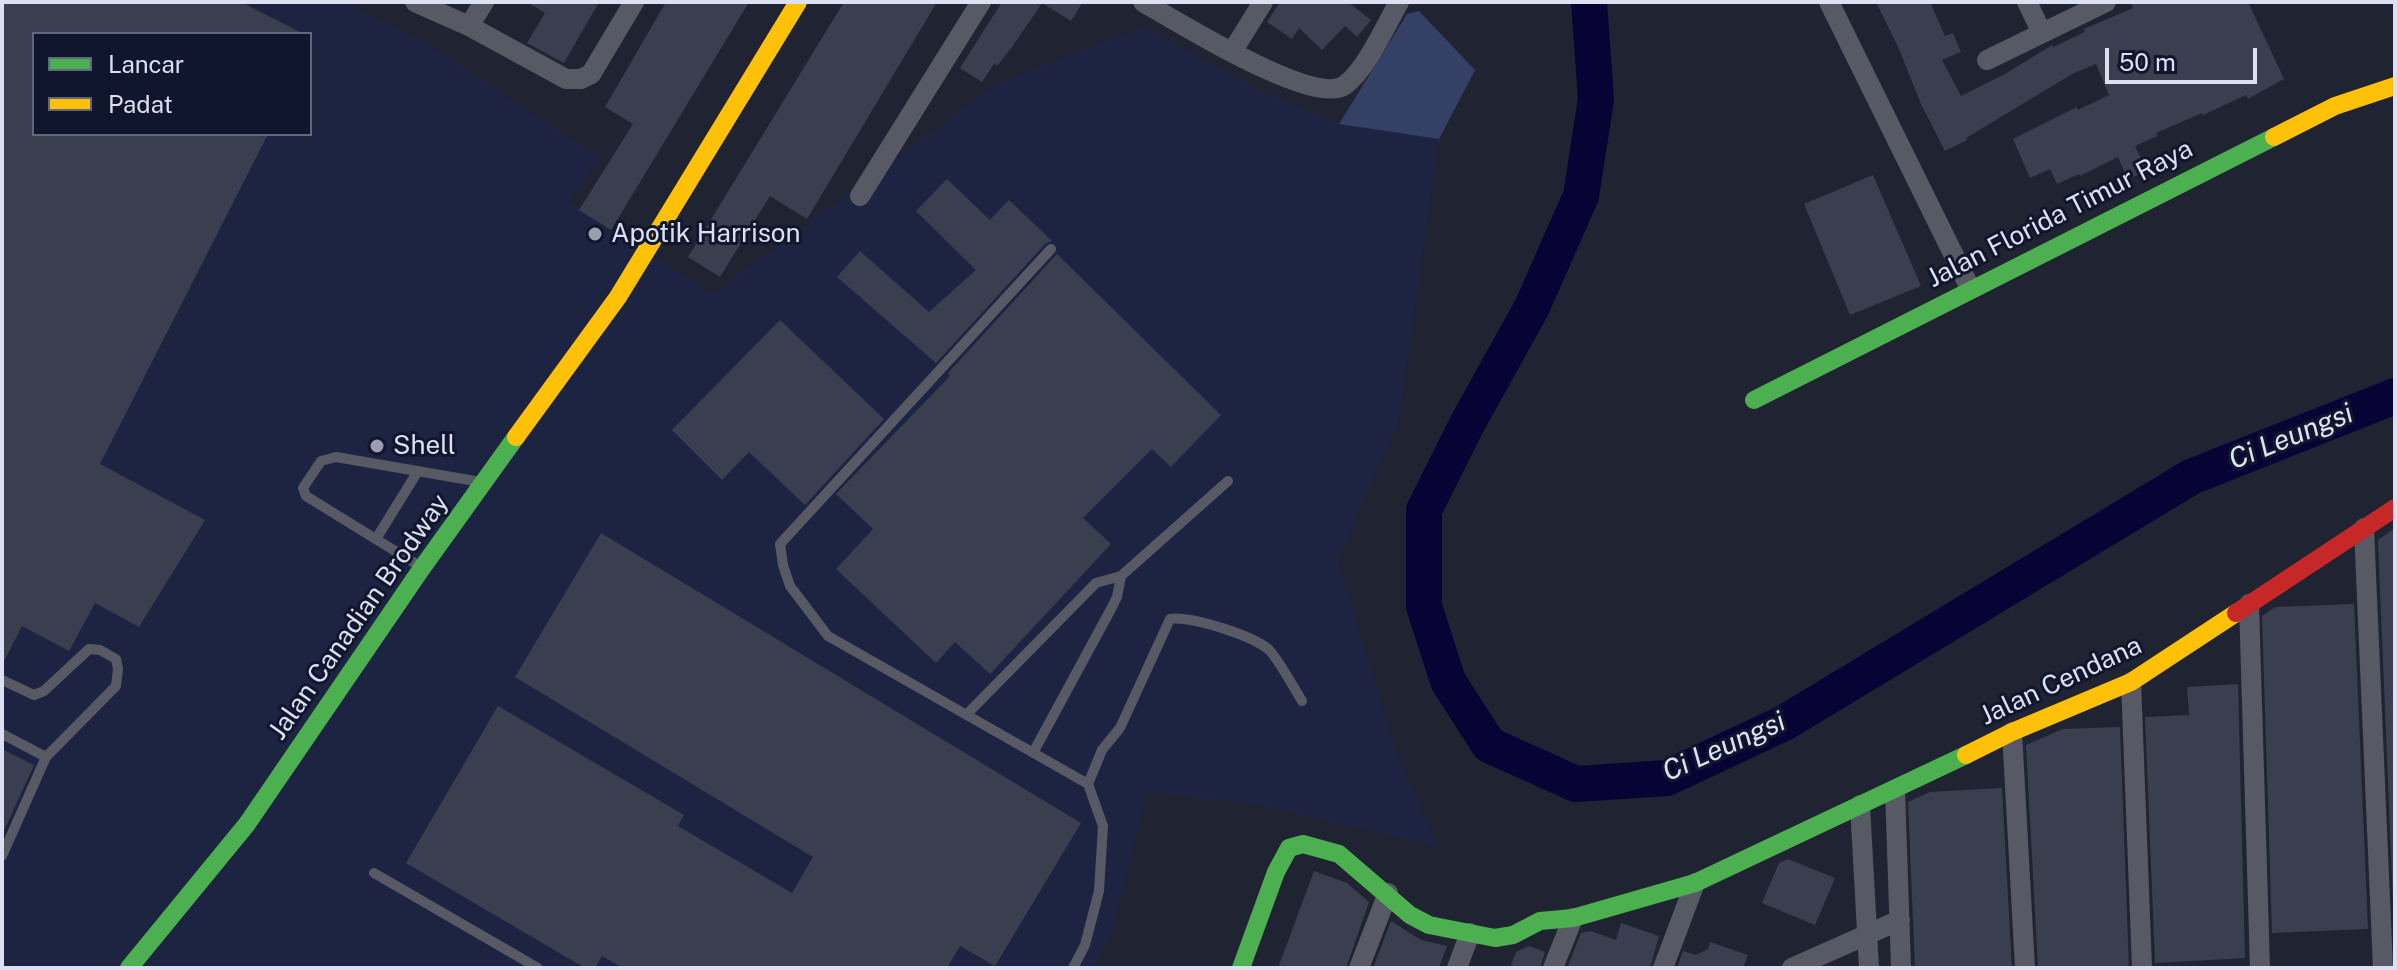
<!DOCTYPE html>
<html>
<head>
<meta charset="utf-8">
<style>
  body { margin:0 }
  #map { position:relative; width:2397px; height:970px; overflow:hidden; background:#202331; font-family:"Public Sans",sans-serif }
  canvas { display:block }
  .frame { position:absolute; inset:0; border:4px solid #dbe1f2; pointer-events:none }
  .legend { position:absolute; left:32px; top:32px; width:280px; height:104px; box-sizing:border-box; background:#10162e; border:2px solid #61677c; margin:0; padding:10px 14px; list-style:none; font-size:24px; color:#dbe1f2 }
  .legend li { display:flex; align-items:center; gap:16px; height:40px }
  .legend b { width:40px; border:2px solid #61677c }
  .scale { position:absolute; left:2105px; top:48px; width:152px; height:36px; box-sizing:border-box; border:4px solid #dbe1f2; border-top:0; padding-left:10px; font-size:24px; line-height:28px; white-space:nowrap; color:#dbe1f2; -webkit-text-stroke:6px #10162e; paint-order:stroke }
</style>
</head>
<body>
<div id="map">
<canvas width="2397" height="970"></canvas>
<div class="frame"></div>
<ul class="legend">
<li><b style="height:10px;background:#4caf50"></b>Lancar</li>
<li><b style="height:10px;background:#ffc107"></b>Padat</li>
</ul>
<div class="scale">50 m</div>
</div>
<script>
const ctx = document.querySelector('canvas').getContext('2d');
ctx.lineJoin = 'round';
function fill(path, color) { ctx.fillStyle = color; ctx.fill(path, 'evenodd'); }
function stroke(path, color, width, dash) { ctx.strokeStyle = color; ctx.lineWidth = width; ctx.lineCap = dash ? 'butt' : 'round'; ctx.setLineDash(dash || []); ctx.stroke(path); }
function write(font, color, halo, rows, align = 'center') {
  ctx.font = font + ' "Public Sans",sans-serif'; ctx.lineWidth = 6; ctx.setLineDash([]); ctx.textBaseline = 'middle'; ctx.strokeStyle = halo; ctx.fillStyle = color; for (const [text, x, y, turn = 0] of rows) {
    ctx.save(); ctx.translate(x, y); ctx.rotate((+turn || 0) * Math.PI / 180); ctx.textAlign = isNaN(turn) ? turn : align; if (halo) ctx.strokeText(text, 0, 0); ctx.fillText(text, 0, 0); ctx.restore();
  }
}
const built = new Path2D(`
  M2,2H345L428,45L598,158L570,202L713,294L995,85L1144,27L1265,93L1339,124L1439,139L1399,421L1338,561L1399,760L1439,847L1256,804L1147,792L1112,931L1094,968H2ZM34,34H310V134H34Z`);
const green = new Path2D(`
  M1419,11L1475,70L1439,139L1339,124L1407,14Z`);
const river = new Path2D(`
  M1589,2L1596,99L1581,196L1532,307L1467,424L1424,510V606L1448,681L1489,745L1576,784L1667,778L1784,723L2191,477L2395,396`);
const building = new Path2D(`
  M2,2H241L304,34H34V134H268L100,464L205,520L139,627L95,603L69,651L22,626L2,665Z
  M527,2H599L564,63L527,43L545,13Z
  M666,2H749L611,230L579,210L633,124L605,107Z
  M844,2H937L807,219L770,196L720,277L688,257Z
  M1002,2H1083L1071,21L1042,3L1012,47L997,66L994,64L982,82L960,68Z
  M1280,2H1348L1371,20L1357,37L1345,26L1322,50L1299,28L1292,39L1267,22Z
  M1876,2H1930L1945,36L1953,33L1961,52L1942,60L1961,96L2005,74L2052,45L2053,47L2085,32L2084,29L2133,8L2130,2H2248L2284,79L2248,99L2246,95L2203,115L2202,113L2156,133L2157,136L2135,146L2147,171L2128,179L2118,157L2080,176L2079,174L2057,184L2050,169L2030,178L2013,139L2077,107L2078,110L2109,95L2096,64L2074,73L1966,138L1967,140L1945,151L1921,104L1899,49Z
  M1873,175L1921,286L1850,315L1804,204Z
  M947,179L990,220L1009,200L1052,241L1045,244L936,363L837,277L860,251L929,312L976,270L916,211Z
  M1057,254L1221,415L1171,467L1152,449L1083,518L1111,544L990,674L955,642L936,663L836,569L873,529L836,494L950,376L948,373Z
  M780,320L884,419L805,505L749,452L722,480L672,430Z
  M2395,528V927H2394L2378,540Z
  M601,533L1081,823L995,966L960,946L947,968H623L602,956L595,968H585L406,863L498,706L684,815L678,826L792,893L813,857L515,677Z
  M2354,604L2368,929L2272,933L2262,616L2275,607Z
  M2238,684L2245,958L2155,963L2145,717L2189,715L2187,687Z
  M2120,727L2129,968H2038L2026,745L2063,729Z
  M2,749L34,765L2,835Z
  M2002,788L2012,968H1915L1908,802L1930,792Z
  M1788,859L1835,878L1815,925L1762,903L1779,863Z
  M1314,871L1347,883L1369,902L1346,968H1278Z
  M1391,921L1421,940L1447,946L1439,968H1373Z
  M1621,923L1659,936L1650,968H1567L1581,933L1591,931L1616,940Z
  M1710,942L1748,955L1743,968H1677L1683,951L1696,955L1708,949Z
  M1529,946L1545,952L1540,968H1510L1516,952Z`);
const lane = new Path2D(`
  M1051,249L780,544L783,565L790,586L828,636L1088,784
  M376,539L418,471
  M421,567L306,496L303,488L321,461L336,457L481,482
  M2,680L34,695L44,691L89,649L100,650L116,659L118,669L116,686L46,757L2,734
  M967,714L1096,583L1121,576L1228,481
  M1034,751L1111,609L1117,597L1121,576
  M2,856L46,757
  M374,873L538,968
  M1073,968L1085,945L1099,891L1103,826L1088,784L1102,750L1120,728L1170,619C1189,615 1259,637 1271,652C1283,667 1292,685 1302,701`);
const street = new Path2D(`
  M415,2L469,26L566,79H581L591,74L634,2
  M1143,2C1176,21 1313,107 1345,85C1366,70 1386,25 1399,2
  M1829,2L1970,288
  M2027,2L2042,33
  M469,26L484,2
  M1232,52L1263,2
  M1987,60L2106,2
  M860,196L981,2
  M2364,528L2383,968
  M2249,604L2260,968
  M2131,682L2142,968
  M2012,732L2025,968
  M1895,790L1901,968
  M1860,805L1869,968
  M1359,968L1388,893
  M1457,968L1470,933
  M1553,968L1573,918
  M1663,968L1695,883
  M1792,968L1900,920`);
const fast = new Path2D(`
  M1754,400L2274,137
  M129,968L247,824L422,568L516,437
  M1241,968L1276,872L1289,848L1303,844L1339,854L1410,915L1429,925L1495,938L1513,935L1540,921L1573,918L1695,883L1966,755`);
const slow = new Path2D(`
  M2274,137L2335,106L2395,86
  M516,437L618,297L798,2
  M1966,755L2012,732L2131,682L2236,613`);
const jam = new Path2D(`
  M2236,613L2395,508`);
const markers = [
  [595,234,8,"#9a9eae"],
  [377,446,8,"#9a9eae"]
];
const streetNames = [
  ["Jalan Florida Timur Raya",2060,214,-27],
  ["Jalan Canadian Brodway",359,617,-55],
  ["Jalan Cendana",2061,681,-25]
];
const poiNames = [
  ["Apotik Harrison",611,234],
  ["Shell",393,446]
];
const waterNames = [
  ["Ci Leungsi",2291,437,-22],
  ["Ci Leungsi",1724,747,-24]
];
fill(built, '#1d2441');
fill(green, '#354067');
stroke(river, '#070435', 36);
fill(building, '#3a3f50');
stroke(lane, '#575a65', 10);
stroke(street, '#575a65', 20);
stroke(fast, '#4caf50', 18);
stroke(slow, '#ffc107', 18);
stroke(jam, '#c62828', 18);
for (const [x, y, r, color] of markers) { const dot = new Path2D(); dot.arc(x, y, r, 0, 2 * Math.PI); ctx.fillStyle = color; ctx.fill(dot); stroke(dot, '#10162e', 3); }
write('26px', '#dbe1f2', '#10162e', streetNames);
write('26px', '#dbe1f2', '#10162e', poiNames, 'left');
write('italic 28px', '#dde3f5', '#10162e', waterNames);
</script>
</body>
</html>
